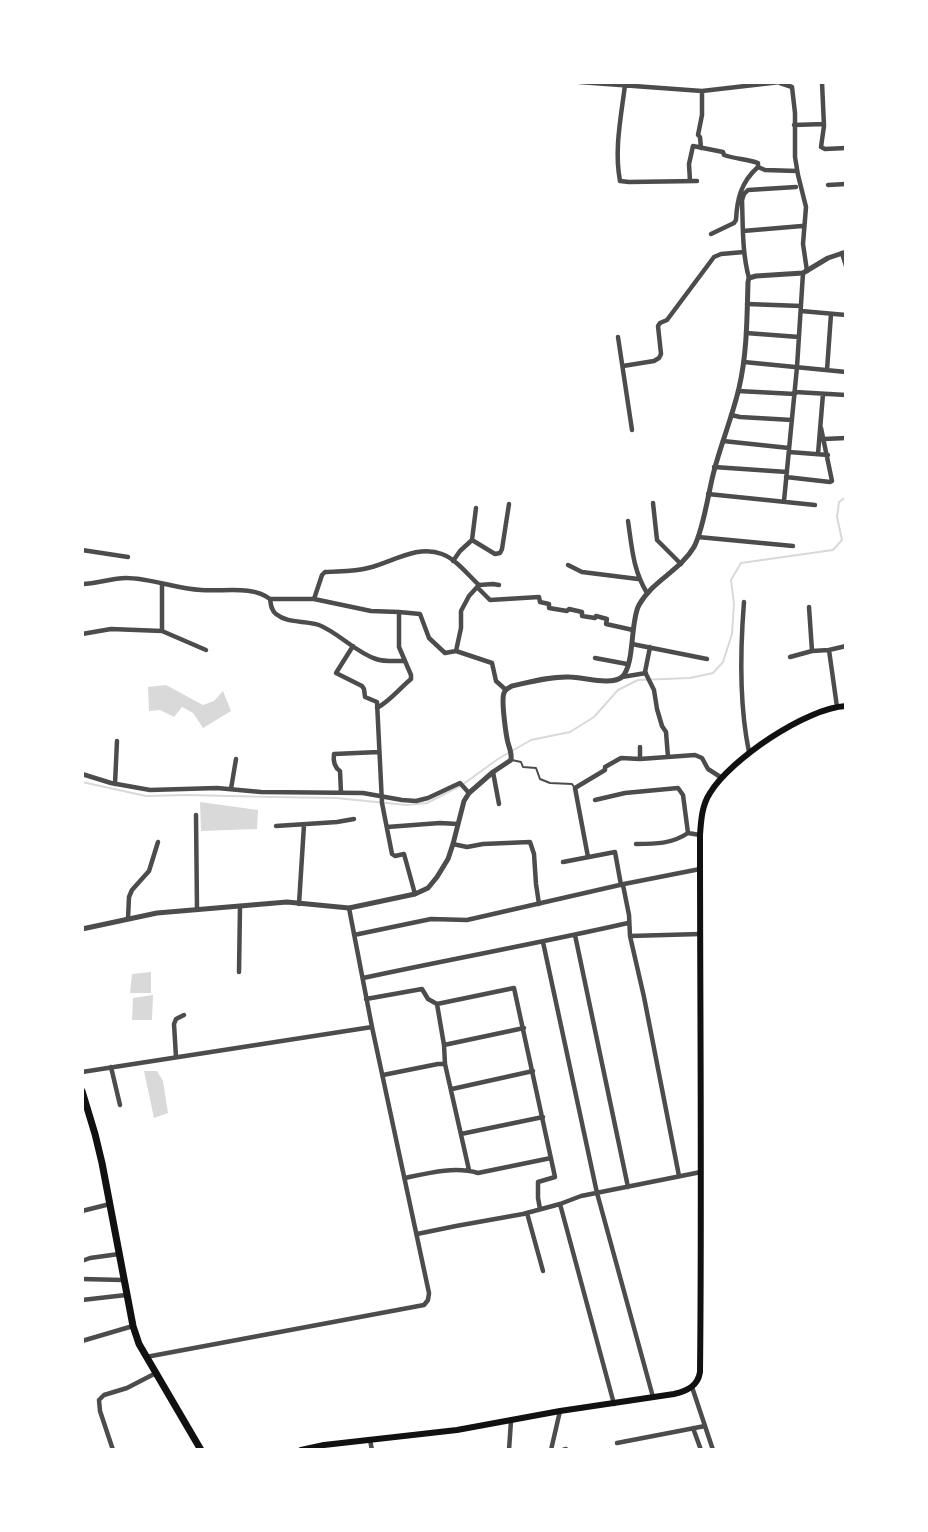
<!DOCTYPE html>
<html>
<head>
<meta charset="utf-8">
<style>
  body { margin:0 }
  #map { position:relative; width:928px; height:1532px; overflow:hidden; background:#fff; font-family:Commissioner,sans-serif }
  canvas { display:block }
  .frame { position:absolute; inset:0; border:84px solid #fff; pointer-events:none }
</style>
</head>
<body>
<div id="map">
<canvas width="928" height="1532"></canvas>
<div class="frame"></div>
</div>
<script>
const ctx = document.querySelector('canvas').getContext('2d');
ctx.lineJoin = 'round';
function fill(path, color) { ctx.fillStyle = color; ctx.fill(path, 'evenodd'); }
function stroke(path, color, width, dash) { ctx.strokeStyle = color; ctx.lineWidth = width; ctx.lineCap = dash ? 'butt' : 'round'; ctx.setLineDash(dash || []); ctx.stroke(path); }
const water = new Path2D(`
  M166,685L203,705L214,701L223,691L231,711L203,728L193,713L182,707L174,717L160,710L149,711L148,687Z
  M200,802L258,810L257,829L201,831Z
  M151,972V993H130L132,974Z
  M153,995L152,1020H132L133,998Z
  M144,1071H157L163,1081L168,1113L154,1118Z`);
const stream = new Path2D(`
  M82,782L146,796L187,795L273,797L336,798L407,805L427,803L462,785L498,759L531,740L570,732L594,717L618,690L638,680L690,678L713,673L723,662L732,634L734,604L731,580L741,563L833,550L842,540L837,517L839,502L846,497`);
const service = new Path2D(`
  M512,760L521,762L523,767L536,768L540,779L550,783L572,784L574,787`);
const minor = new Path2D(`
  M579,82L702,91L780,82
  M822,82L824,126L821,147L825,149L846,148
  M780,83L792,87L795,113V157L798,175L806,207L803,244L807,271
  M625,85C621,117 614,150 620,181L629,182L697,181
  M794,125L824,124
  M701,148L700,137L698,135L702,115V91
  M690,181L689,164L693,146L723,152L724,155C735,159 747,159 758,163V167L765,170L797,171
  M828,185L846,184
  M743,231L802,226
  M711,234L734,223L736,220C737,199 741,182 758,167
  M842,253L846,266
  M749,278C742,253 743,226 742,200L744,194L748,190L796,187
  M747,304L801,306
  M801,311L846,315
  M746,333L799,337
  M618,337L632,430
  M744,362L846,372
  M623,366L654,361L659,358L661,354L658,326L660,323L667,320L714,257L721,254L744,252
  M827,370L831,314
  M738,391L795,394
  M795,392L846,395
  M731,415L740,417L792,420
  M824,439L846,438
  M723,441L789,448
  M789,452L828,455
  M818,454L823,394
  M714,467L787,472
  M786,477L830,482L832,481L821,428
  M708,494L815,505
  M784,501L797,367L803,273
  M653,503L657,540L681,564
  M628,521C632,548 633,570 647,593
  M698,537L793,546
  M472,540L495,554L500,553L502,549L509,504
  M82,550L128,557
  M453,561L460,551L472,540L476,508
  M568,565L582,572L638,579
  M82,584C97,584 111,578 126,578C151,578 176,589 201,590C223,592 252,585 270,599C271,605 271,610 276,614C288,624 305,620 319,625C339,633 355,652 376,659C385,662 394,661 404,661
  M162,584V631L206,650
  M477,587L490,600L539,597L540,602L549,604V608L567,611L569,609L582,612V616L595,618L596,616L607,619L606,624L633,630
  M270,599H314L322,575L325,572C339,571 354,572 368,568C391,563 417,544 442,554C456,559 468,575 479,585
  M314,599L371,611L399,612V647L411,675V679C399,689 390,701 377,708
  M744,602C740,652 739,704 749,752
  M809,607L812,651
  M399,612L420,614L429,638L445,653L456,651L492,663L496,681L506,690
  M82,634L111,629L162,631
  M632,644L707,659
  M353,646L336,673L362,686L364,689L365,697L377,702L382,803L392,854L395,856L404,854L415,894
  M650,647L645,672L654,690L657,709L662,726L666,732L668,757
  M456,651L461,628V611L469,596L479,585L493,584L499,585
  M790,657L812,651L829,650
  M595,658L627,664
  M622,677L646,673
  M837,707L829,650L846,646
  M640,759V747
  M493,772L499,804
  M82,774L111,783L150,790L217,788L261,792L363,793L402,800L416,801L428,798L460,783L469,793
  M115,784L117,741
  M231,789L236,759
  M341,793L340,771C334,767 333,761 334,754L379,752
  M595,800L625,793L678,788L683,795L688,833L700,835
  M196,815L197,909
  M276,826L337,822L354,819
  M387,827L440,823L458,824
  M453,844L467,847L483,844L530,842L534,854L536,884L539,904
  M636,844C655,844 672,844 688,833
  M588,857L575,788L605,770V767L621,758L640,759L695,755L702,758L708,769L722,778
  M563,862L615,852L621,885
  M623,885L629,915L630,936L644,997L679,1176
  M299,904L304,825
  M128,919L129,897L132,890L149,871L158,842
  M354,935L431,919L467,920L624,884L700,869
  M575,935L628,1187
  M630,936L700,934
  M543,942L597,1193L653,1397
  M239,972L240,906
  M363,978C451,959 540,943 628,923
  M366,999L422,989L428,999L437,1004L514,988L555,1177L538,1182V1198L540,1209
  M437,1004L444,1045L445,1064L469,1170
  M444,1045L524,1028
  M176,1057L174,1024L176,1019L184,1015
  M111,1067L120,1105
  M82,1072L372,1027
  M383,1075L438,1064H445
  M452,1089L533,1071
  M461,1134L543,1117
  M405,1178C428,1173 455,1166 478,1173L551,1158
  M560,1204L614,1404
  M82,1211L110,1204
  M527,1213L543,1271
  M417,1234L456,1226L523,1214L560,1204L581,1196L701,1172
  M82,1261L90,1258L119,1254
  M82,1279L123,1280
  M82,1300L126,1295
  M82,1341L133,1326
  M146,1357L424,1305L428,1300L429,1293L372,1027L349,908
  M692,1387L713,1450
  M693,1428L701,1450
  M370,1440L372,1450
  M617,1443L705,1426
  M113,1450L100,1411L99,1400L104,1395L127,1388L156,1373
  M509,1450L511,1421
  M551,1450L560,1411
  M563,1450L566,1449`);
const tertiary = new Path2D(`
  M82,929L157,913L287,902L349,908L415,894L428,888L437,877L448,859L453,844L464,801L469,793L493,772L511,760C512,753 510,750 508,743C506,735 501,700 504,693C505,689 508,688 512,686C530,682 551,676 570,677C583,677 611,686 622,677C635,665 630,621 639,605C652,581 680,571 694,547C703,531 708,495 713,475C720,446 732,418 739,388C747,354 747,318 748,282L749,278L756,276L803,273L828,258L846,252`);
const primary = new Path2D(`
  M301,1450L324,1445L457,1430L560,1411L674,1394C687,1391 698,1386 700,1372C702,1193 700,1014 700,835C701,820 702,805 710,793C731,759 806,708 846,706`);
const trunk = new Path2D(`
  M82,1091L95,1134L102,1163L133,1326L139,1344L201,1450`);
fill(water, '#d9d9d9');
stroke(stream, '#d9d9d9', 2);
stroke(service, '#4c4c4c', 2);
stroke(minor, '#4c4c4c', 4.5);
stroke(tertiary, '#4c4c4c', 5);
stroke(primary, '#111', 6);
stroke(trunk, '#111', 7);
</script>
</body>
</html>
